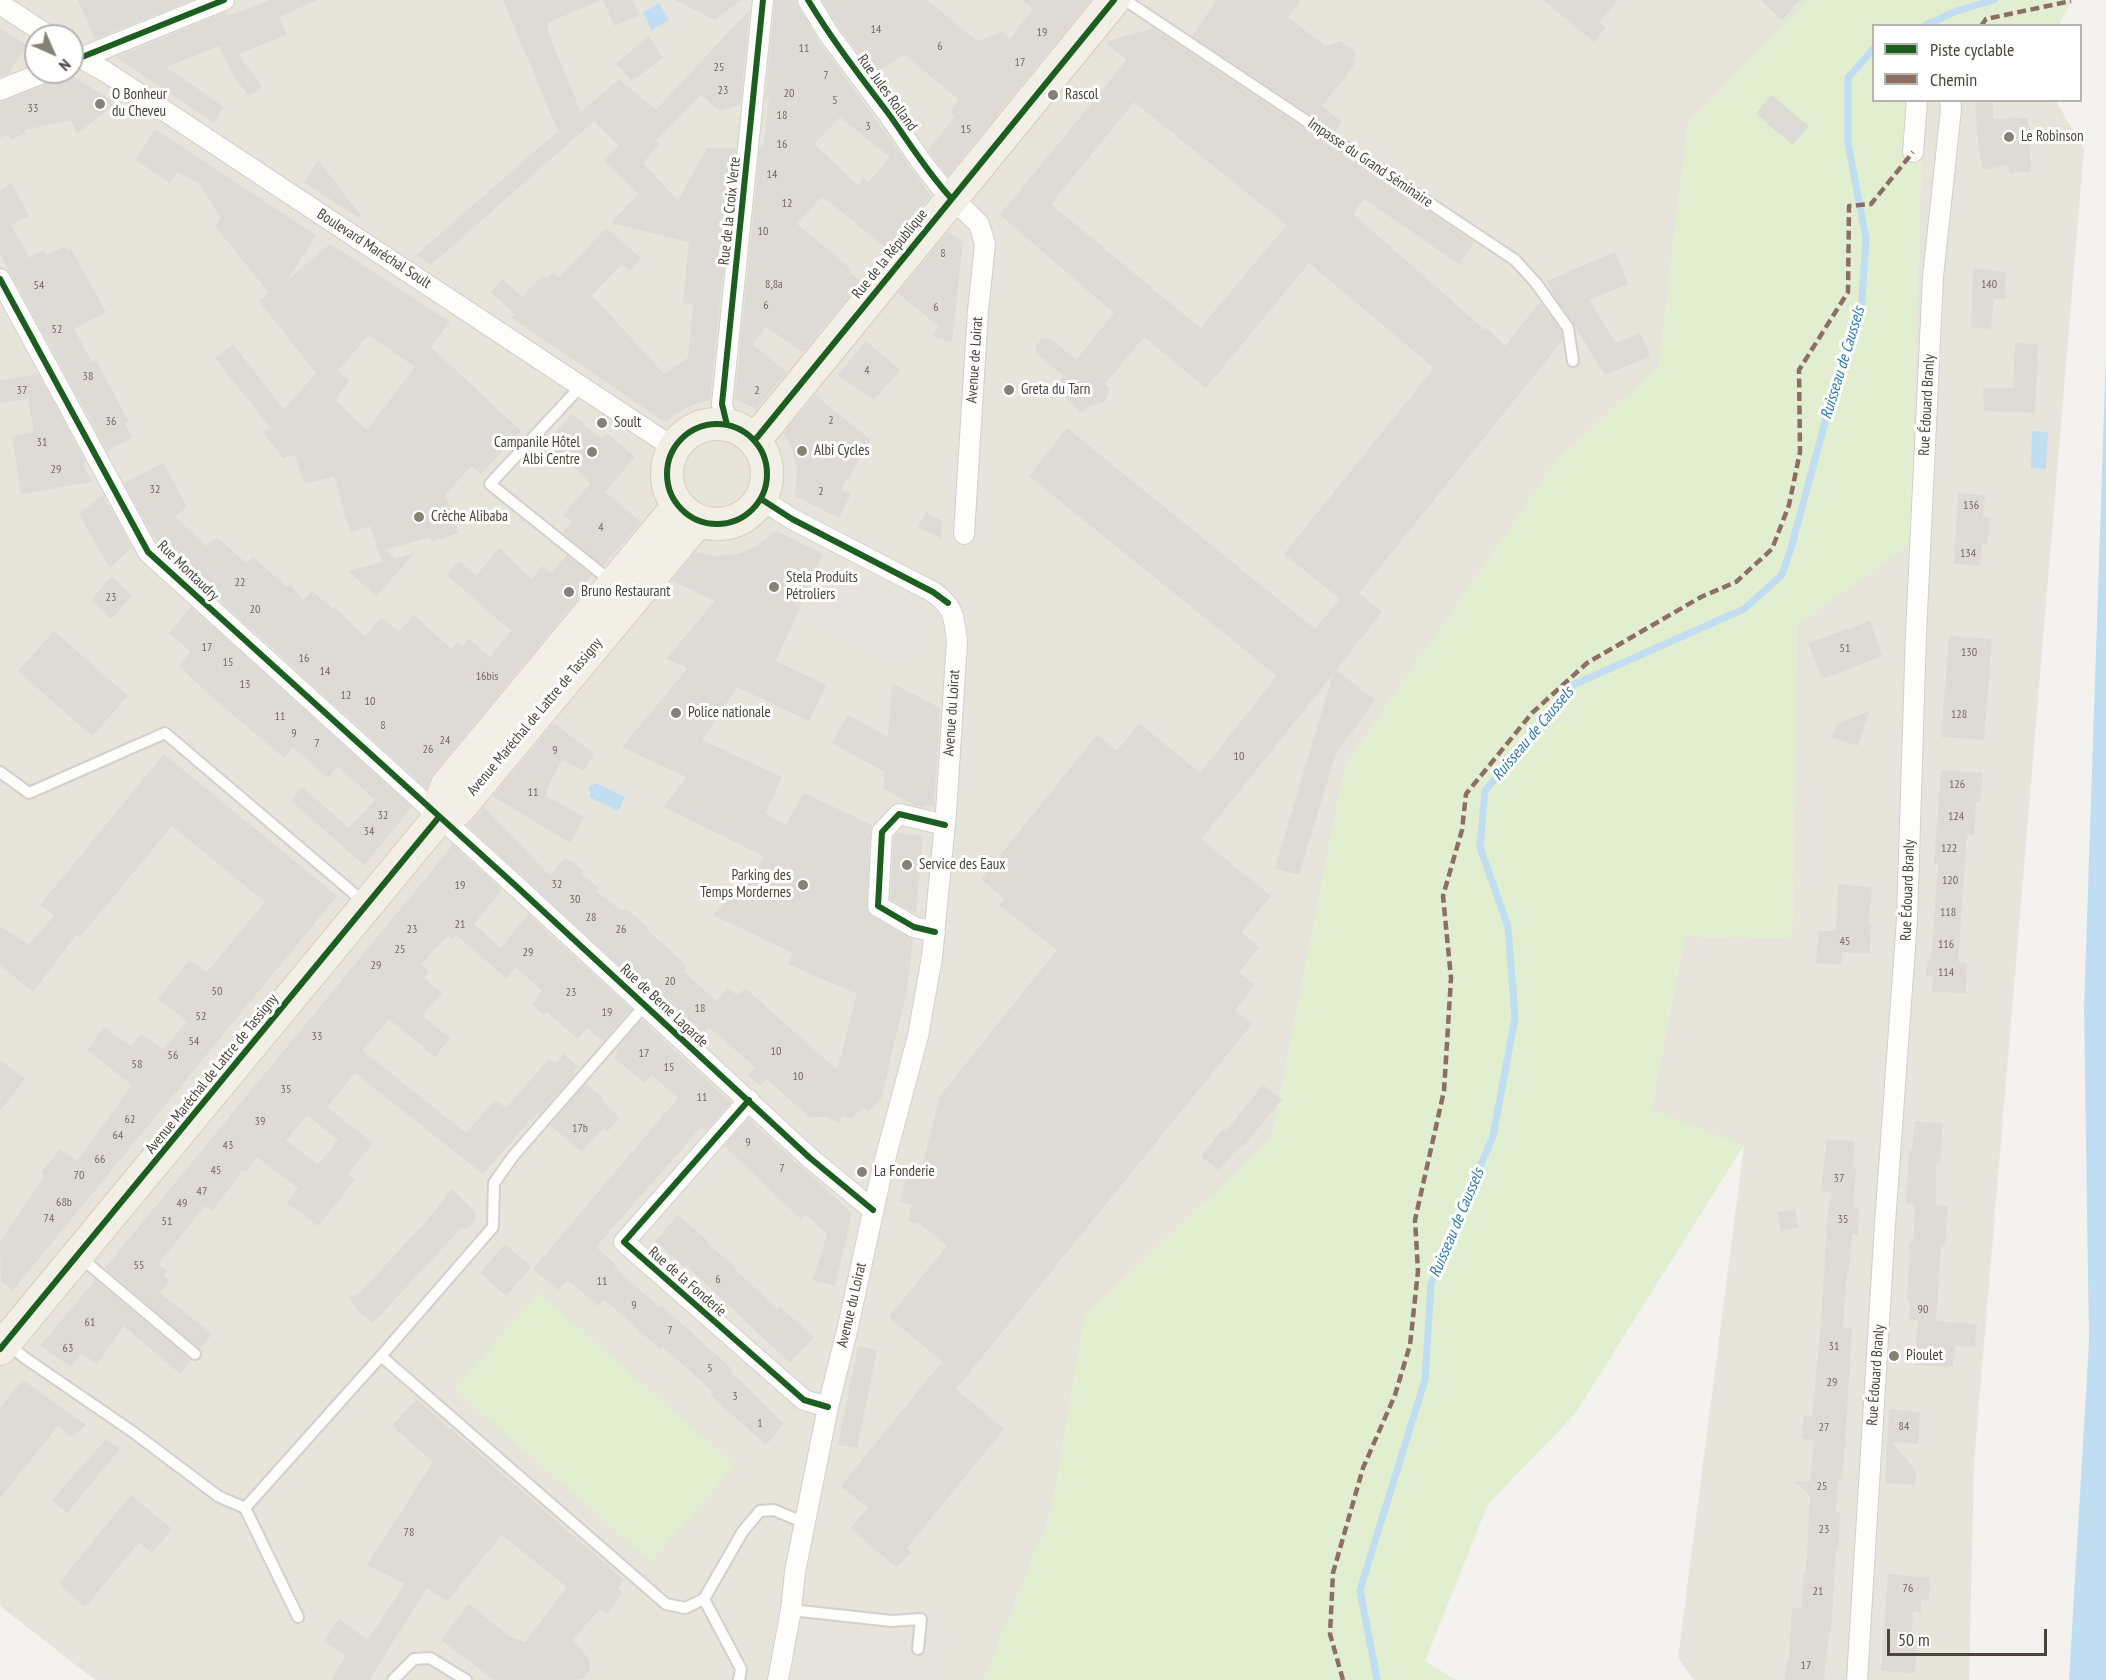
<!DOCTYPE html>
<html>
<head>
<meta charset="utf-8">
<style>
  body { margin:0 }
  #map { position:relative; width:2106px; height:1680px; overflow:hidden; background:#f4f2ee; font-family:"PT Sans Narrow",sans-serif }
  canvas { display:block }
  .legend { position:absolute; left:1872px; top:24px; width:210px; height:78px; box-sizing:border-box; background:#fff; border:2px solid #b7b4b0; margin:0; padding:8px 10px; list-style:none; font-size:18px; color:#4b4439 }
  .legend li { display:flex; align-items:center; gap:12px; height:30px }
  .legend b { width:30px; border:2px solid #b7b4b0 }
  .north { position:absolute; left:24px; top:24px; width:60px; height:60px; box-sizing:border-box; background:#fff; border:2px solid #b7b4b0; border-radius:50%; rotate:135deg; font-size:16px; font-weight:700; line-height:24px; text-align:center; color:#4b4439 }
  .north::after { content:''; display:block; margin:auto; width:21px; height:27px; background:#868178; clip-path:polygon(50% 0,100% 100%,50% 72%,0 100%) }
  .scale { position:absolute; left:1887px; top:1629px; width:160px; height:27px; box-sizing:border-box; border:3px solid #4b4439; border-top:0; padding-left:8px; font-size:18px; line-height:21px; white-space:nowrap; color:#4b4439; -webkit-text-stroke:4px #fff; paint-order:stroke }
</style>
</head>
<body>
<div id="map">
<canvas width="2106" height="1680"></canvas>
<ul class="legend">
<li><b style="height:8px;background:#1b5e20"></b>Piste cyclable</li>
<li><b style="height:8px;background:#8d6e63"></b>Chemin</li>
</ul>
<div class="north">N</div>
<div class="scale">50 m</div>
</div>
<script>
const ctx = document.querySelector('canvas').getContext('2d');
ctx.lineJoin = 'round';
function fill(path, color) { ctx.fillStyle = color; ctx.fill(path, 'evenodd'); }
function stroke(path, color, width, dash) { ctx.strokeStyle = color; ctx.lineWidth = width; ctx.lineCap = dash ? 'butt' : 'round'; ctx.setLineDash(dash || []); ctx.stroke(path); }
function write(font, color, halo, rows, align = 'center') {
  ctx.font = font + ' "PT Sans Narrow",sans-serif'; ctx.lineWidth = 6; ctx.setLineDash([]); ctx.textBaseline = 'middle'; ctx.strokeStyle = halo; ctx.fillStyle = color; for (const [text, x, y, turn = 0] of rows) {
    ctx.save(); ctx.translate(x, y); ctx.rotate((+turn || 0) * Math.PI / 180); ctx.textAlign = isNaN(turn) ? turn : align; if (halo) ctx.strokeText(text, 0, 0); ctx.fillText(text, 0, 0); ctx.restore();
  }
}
const residential = new Path2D(`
  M0,0H1808L1688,123L1659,367L1558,459L1345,766L1272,1138L1085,1316L1052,1510L984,1680H95L0,1606ZM36,36H72V72H36Z
  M1923,101H2056L2084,149L1974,1463L1969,1680H1694L1678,1658L1744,1146L1651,1110L1685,936L1792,938L1797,625L1910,543Z`);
const green = new Path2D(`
  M1808,0H2072L2059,25L1874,26V100L1923,101L1910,543L1797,625L1792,938L1685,936L1651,1110L1744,1145L1575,1414L1488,1504L1425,1661L1456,1680H984L1052,1510L1085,1316L1272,1138L1345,766L1558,459L1659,367L1688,123Z
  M539,1293L735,1465L651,1562L454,1389Z`);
const parking = new Path2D(`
  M827,562L923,609L927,618L906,666L802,618Z
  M837,1624L944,1640L934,1680H797L806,1635Z`);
const water = new Path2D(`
  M659,3L669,20L652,30L643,13Z
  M2106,353V1680H2069L2089,1342L2084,1008Z
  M2032,431L2048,432L2046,469L2031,468Z
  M596,783L625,797L618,811L589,797L591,794L588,788Z`);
const stream = new Path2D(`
  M1924,26L1954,12L1994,0
  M1377,1680L1360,1590L1425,1380L1431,1284L1493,1136L1515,1018L1508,927L1480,847L1485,791L1573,685L1744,609L1782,575L1791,548L1828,411L1861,313L1866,239L1848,143V78L1874,48`);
const building = new Path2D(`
  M78,0H192L95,39Z
  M270,0H318L279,17L287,35L238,54L262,86L249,96L237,81L219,46L166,67L224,107L214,123L116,57L226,12L227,16Z
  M503,0H602L547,23L549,29L547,30L581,112L619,79L656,110L750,9L740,105L720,111L701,95L656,141L659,144L643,163L678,201L707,148H736L710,400L693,405L674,414L666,423L512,318L515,315L491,292L503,279L522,297L543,275L547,279L553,272L559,278L606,228L641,258L630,271L622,264L592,295L664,374L688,358L693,305L683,303L689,242L611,223L638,194L604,161L619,146L594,121L431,265L416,255L558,131Z
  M603,0H632L639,16L614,26Z
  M675,0H741L715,20Z
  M775,0H796L798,6L818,40L931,196L887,249L822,196L797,224L851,269L849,272L861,282L803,352L766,327L753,345L787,372L756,409L735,399L760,147H763L769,97L765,98ZM840,117L890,157L869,182L864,178L858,185L814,144Z
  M822,0H927L977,41L1002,32L1010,39L1033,9L1022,0H1091L947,176L928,150L955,117L950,112L959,100L904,54L874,75L838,26Z
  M1217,0H1301L1288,17L1325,46L1341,41L1355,52L1353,67L1322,106L1342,122L1335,131L1192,36Z
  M1543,0H1618L1599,22L1606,27L1594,42Z
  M1761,0H1800L1782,20Z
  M0,28L27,45L9,73L0,77Z
  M1153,28L1474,242L1459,264L1364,199L1353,214L1485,330L1487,328L1505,346L1540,302L1561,331L1562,341L1359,593L1382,612L1336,670L1375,700L1336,753L1299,875L1275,868L1333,674L1201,839L1271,896L1241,932L1259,947L1239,972L1255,985L1235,1010L1252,1024L956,1389L1004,1429L907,1548L911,1552L897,1568L850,1528L868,1508L841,1486L940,1364L946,1365L889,1317L947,1246L919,1223L908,1221L912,1205L900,1202L908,1171L920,1174L940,1096L1057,950L999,905L1005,899L981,879L1097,735L1117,751L1139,723L1200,773L1277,676L1029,476L1067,428L1315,629L1340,599L1284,554L1434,368L1309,263L1206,388L1144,337L1105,384L1110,389L1104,402L1087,407L1082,413L1054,388L1064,376L1036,353V346L1042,339L1050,338L1076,360L1114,313L1000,215L1127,60L1105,42ZM1134,102L1287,225L1200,328L1051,204Z
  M648,36L663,58L632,81L616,64Z
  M66,72L116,103L77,134L71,120L25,130L26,133L11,140L9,134L0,138V102L49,83L56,76Z
  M1771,95L1809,126L1793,145L1756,114Z
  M1975,100H1992L1994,119L2028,118L2031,172L2009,173L2008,165L1983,170L1978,145Z
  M155,129L316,235L286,282L330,244L450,322L431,347L521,431L481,474L471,466L445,495L458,533L432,542L430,537L386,550L395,559L415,553L376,596L348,571L382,562L370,526L350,532L334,476L304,484L295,455L283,458L263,432L270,427L215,358L233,344L284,410L316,373L259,301L269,293L215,226L221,218L199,183L177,172L170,183L136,160ZM368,336H370L415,367L367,430L335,400L349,381L338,370Z
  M318,160L361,216L359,218L304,182Z
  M11,183L29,216L11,225L29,258L43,250L46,256L65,246L68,251L71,249L106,312L74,329L92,362L96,360L128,421L125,423L132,438L107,451L0,254V192Z
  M948,232L963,242L952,342L931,336L939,327L898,293Z
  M1615,252L1628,284L1589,300L1615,343L1640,333L1650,356L1605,375L1574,324L1550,290L1551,288L1547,281Z
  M1973,268L2006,272L2005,299H1994L1991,329L1971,327Z
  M866,341L900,370L874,400L838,375Z
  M2015,343L2038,344L2035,413L1984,411L1983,388H2013Z
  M38,374L86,462L83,464L92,482L21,494L12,436L34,432L28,399L0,403V380Z
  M815,395L871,440L841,490L851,494L839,518L795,496L797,469L790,444L783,434Z
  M572,414L602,439L607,433L635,457L605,492L641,522L603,566L563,533L572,522L563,515L591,483L545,444Z
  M163,463L187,507L175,517L206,546L217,537L247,564L253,557L287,587L290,584L303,600L312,591L333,609L335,607L365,637L382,617L399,632L414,615L451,649L458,642L463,646L469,639L490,657L511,631L447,575L459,561L476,576L499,548L531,579L543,566L551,573L567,555L592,576L580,588L584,591L433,774L426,788L158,544L124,483Z
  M1958,493L1985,495L1983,517H1989V531L1987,544H1982L1980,566L1954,564Z
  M103,495L132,547L110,568L79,514Z
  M926,512L942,521L941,538L918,527Z
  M776,531L823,554L776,661L826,685L809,721L737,687L702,740L782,777L765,814L786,825L804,793L872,825L870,831L867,911L872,916L913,939L907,991L881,1099L868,1112L863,1107L852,1118L842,1117L839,1123L825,1117H809L767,1079L760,1086L748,1075L755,1067L709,1027L702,1035L658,996L655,999L468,826L484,807L550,876L565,857L583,870L580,873L599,888L596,891L622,911L625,908L648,927L646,928L655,937L687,966L683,971L716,1001L728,988L738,996L745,988L837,1070L857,994L788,964L793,953L713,915L765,857L664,807L686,777L622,747L688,668L666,659L715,601L672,581L695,552L714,556L739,554L757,546Z
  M112,576L132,596L111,619L91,600Z
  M191,607L412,807L364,865L291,801L302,787L349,828L375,800L338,766L328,778L293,747L284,758L212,697L179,666L191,652L169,633Z
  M1870,621L1882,656L1822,679L1808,643Z
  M54,631L128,696L92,736L18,671Z
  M1949,636L1992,639L1984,740L1941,737Z
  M892,683L940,708L934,806L925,805V808L914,805L883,788L885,772L832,743L848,715L888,737Z
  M1869,711L1858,746L1832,738L1836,725Z
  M554,723L594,754L584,771L562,760L550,782L546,796L584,817L570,843L493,796Z
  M164,754L337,896L13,1290L1,1281L0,1241L45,1176L41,1173L60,1149L77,1161L132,1085L87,1050L104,1027L131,1046L141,1033L163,1050L187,1021L158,999L189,960L207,972L265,902L172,826L80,937L77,934L33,992L0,965V926L29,945L54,916L40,905Z
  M1941,770L1983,773L1980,803L1976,802L1974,835L1967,834L1958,962L1967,963L1966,994L1932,991L1933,977L1926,976L1928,959L1931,960L1938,864L1934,863Z
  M897,833L923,836L916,914L890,899L894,837Z
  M453,845L502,890L474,924L501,948L528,914L631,1009L603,1041L587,1028L578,1039L547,1012L544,1015L532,1004L542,991L516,967L507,979L456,935L452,939L447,936L421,965L429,971L424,978L442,993L422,1016L450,1038L435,1057L389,1019L362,1050L466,1133L495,1100L506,1108L549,1059L555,1064L564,1054L578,1067L573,1072L575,1073L539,1115L537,1113L483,1174L355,1073L327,1107L373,1143L348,1174L355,1180L318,1226L287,1203L298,1188L257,1157L246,1172L243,1170L212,1211L205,1206L158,1264L167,1271L164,1275L170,1280L160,1293L212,1334L200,1349L105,1268ZM307,1115L338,1140L318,1165L286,1140Z
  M1838,884L1872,887L1868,923L1871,925L1870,954L1842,952L1841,965L1816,963L1819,931H1836Z
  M642,1020L731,1103L706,1130L702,1126L596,1247L616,1265L614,1267L659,1307L661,1305L733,1370L731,1372L784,1424L766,1445L710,1395L713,1392L679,1361L662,1347L660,1349L604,1299L598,1306L568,1280L558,1290L533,1269L678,1098L652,1075L644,1083L615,1058L618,1054L615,1051Z
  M0,1060L25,1079L0,1111Z
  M586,1083L603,1098L601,1100L619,1117L607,1132L603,1128L582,1152L550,1125Z
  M1263,1085L1282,1099L1243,1147L1241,1145L1218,1170L1201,1156L1223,1129L1225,1132Z
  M748,1119L852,1213L835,1286L813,1280L827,1234L805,1214L801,1219L724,1146Z
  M1915,1121L1943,1123L1940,1164H1936V1205L1948,1206L1945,1245H1941L1936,1321L1977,1324L1975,1347L1955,1346L1953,1367L1914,1365L1918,1320H1909L1910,1301L1907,1300L1910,1242H1913L1915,1204L1906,1203L1909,1150L1912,1151Z
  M1827,1139L1855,1141L1853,1168H1856L1853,1207L1859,1208L1858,1235L1852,1234L1849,1271H1847L1845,1293L1843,1327L1852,1328L1845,1444L1842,1479H1838L1836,1512H1840L1838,1550H1836L1831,1632H1829L1824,1680H1785L1787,1661H1789L1792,1608H1801L1804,1573H1806L1810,1496L1795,1481L1810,1482L1814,1440L1802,1439L1804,1415L1812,1416L1821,1325L1828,1210L1832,1192L1821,1191Z
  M452,1189L476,1213V1219L466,1230L462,1227L373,1323L356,1309L349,1297L358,1295L438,1208L437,1207Z
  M1795,1209L1798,1228L1781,1231L1777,1212Z
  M678,1215L708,1241L706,1242L737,1269L735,1270L778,1309L780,1307L814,1337L790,1363L686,1265L684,1267L655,1241Z
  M505,1244L531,1267L506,1296L480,1273Z
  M95,1280L191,1360L180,1374L124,1326L97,1364L81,1353L71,1367L40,1346Z
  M858,1346L877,1350L857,1448L838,1445Z
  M23,1380L86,1425L72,1437L58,1426L0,1498V1408Z
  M416,1399L624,1580L618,1588L623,1592L607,1614L600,1609L572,1640L590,1660V1670L584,1678L576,1680H494L441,1640L469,1604L510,1637L525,1642L567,1587L502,1535L447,1601L427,1588L369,1680H331L346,1656L324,1641L339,1619L368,1640L405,1584L367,1565L433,1462L392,1426Z
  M1889,1409L1920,1412L1918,1444L1892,1442L1916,1471L1915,1485L1885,1483Z
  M106,1439L120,1449L67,1513L52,1500Z
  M131,1495L172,1529L152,1553L139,1542L85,1607L59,1583Z
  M1888,1574L1930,1578L1929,1600H1921V1612H1913L1911,1645H1917L1915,1673L1881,1671Z`);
const service = new Path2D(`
  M1125,0L1515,260L1536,283L1568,328L1573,361
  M581,386L490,484L612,582
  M0,772L29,793L165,733L365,903
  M80,1257L195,1354
  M7,1343L25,1358L133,1432L218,1496L245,1508L298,1617
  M381,1356L666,1604L685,1608L704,1599
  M245,1508L381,1356L493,1227L494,1183L514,1155L645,1005
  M791,1610L892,1621L921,1619L918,1649
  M393,1680L414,1659L430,1658L466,1680
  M739,1680L741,1669L704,1599L743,1531L760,1511L774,1510L805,1523`);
const minor = new Path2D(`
  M808,0L828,33L889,115L923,164L942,188L979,224L985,244L978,311L964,534
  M0,4L49,36
  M72,53L106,72L674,448
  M73,61L224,0
  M0,90L45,72
  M1913,152L1917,100
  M0,279L148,552L516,886L810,1158L873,1210
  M727,425L722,404L763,0
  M761,499L792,519L933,592C954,607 954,616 957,641L946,813L932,957L918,1036L882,1171L847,1331L828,1407L795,1572L791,1610L778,1680
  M935,932L914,927L878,906L882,832L899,814L945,825
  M749,1100L624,1242L804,1400L828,1407
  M1857,1680L1885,1224L1907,919L1916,634L1933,277L1951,109L1950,100`);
const primary = new Path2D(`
  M667 474a50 50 0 1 1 100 0a50 50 0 1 1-100 0Z
  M755,440L1114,0
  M442,814L441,799L447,785L678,506
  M0,1349L442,814L458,810L698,521`);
const quiet = new Path2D(`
  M1981,26L1986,19L2071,1
  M1343,1680L1330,1634L1333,1573L1363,1468L1395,1395L1410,1345L1418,1271L1415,1220L1444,1091L1451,978L1443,896L1462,830L1466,794L1532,713L1587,663L1701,597L1736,582L1772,549L1789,505L1800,452L1799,370L1848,292L1849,206L1871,204L1913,152`);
const cycleway = new Path2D(`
  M808,0C832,40 860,76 888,113C909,142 927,172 951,198
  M72,61L224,0
  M0,279L148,552L516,886L810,1158L873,1210
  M667 474a50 50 0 1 1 100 0a50 50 0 1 1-100 0Z
  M727,425L722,404L763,0
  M755,440L1114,0
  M761,499L792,519L933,592L948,603
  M935,932L914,927L878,906L882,832L899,814L945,825
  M749,1100L624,1242L804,1400L828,1407
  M0,1349L439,817`);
const markers = [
  [1053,95,6,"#868178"],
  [100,104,6,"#868178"],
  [2009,137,6,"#868178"],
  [1009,390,6,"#868178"],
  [602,423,6,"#868178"],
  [802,451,6,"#868178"],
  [592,452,6,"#868178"],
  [419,517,6,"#868178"],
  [774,587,6,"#868178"],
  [569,592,6,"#868178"],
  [676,713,6,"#868178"],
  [907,865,6,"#868178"],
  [803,885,6,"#868178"],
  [862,1172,6,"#868178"],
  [1894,1356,6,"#868178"]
];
const numberNames = [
  ["14",876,30],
  ["19",1042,33],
  ["6",940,47],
  ["11",804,49],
  ["17",1020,63],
  ["25",719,68],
  ["7",826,76],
  ["23",723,91],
  ["20",789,94],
  ["5",835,101],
  ["33",33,109],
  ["18",782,116],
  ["3",868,127],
  ["15",966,130],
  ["16",782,145],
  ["14",772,175],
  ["12",787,204],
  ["10",763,232],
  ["8",943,254],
  ["8,8a",774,285],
  ["140",1989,285],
  ["54",39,286],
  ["6",766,306],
  ["6",936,308],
  ["52",57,330],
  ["4",867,371],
  ["38",88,377],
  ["37",22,391],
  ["2",757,391],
  ["2",831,421],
  ["36",111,422],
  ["31",42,443],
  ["29",56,470],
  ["32",155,490],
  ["2",821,492],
  ["136",1971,506],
  ["4",601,528],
  ["134",1968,554],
  ["22",240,583],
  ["23",111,598],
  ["20",255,610],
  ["17",207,648],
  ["51",1845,649],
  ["130",1969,653],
  ["16",304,659],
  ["15",228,663],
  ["14",325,672],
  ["16bis",487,677],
  ["13",245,685],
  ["12",346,696],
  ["10",370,702],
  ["128",1959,715],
  ["11",280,717],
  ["8",383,726],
  ["9",294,734],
  ["24",445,741],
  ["7",317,744],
  ["26",428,750],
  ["9",555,751],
  ["10",1239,757],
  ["126",1957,785],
  ["11",533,793],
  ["32",383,816],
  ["124",1956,817],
  ["34",369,832],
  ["122",1949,849],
  ["120",1950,881],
  ["32",557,885],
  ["19",460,886],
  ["30",575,900],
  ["118",1948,913],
  ["28",591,918],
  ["21",460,925],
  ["23",412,930],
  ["26",621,930],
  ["45",1845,942],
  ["116",1946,945],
  ["25",400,950],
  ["29",528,953],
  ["29",376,966],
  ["114",1946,973],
  ["20",670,982],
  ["50",217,992],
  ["23",571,993],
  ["18",700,1009],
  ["19",607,1013],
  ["52",201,1017],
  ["33",317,1037],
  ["54",194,1042],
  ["10",776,1052],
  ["17",644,1054],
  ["56",173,1056],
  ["58",137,1065],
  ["15",669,1068],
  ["10",798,1077],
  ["35",286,1090],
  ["11",702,1098],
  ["62",130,1120],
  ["39",260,1122],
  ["17b",580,1129],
  ["64",118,1136],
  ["9",748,1143],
  ["43",228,1146],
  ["66",100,1160],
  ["7",782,1169],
  ["45",216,1171],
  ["70",79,1176],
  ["37",1839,1179],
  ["47",202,1192],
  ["68b",64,1203],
  ["49",182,1204],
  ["74",49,1219],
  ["35",1843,1220],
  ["51",167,1222],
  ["55",139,1266],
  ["6",718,1280],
  ["11",602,1282],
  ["9",634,1306],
  ["90",1923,1310],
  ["61",90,1323],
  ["7",670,1331],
  ["31",1834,1347],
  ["63",68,1349],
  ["5",710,1369],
  ["29",1832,1383],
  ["3",735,1397],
  ["1",760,1424],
  ["84",1904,1427],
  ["27",1824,1428],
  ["25",1822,1487],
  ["23",1824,1530],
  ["78",409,1533],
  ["76",1908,1589],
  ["21",1818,1592],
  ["17",1806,1666]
];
const streetNames = [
  ["Rue Jules Rolland",887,93,54],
  ["Impasse du Grand Séminaire",1370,163,34],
  ["Rue de la Croix Verte",730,211,-84],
  ["Boulevard Maréchal Soult",374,249,33],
  ["Rue de la République",890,254,-51],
  ["Avenue de Loirat",975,360,-86],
  ["Rue Édouard Branly",1927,405,-87],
  ["Rue Montaudry",188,571,44],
  ["Avenue du Loirat",952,713,-86],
  ["Avenue Maréchal de Lattre de Tassigny",535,717,-50],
  ["Rue Édouard Branly",1908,890,-88],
  ["Rue de Berne Lagarde",664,1006,43],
  ["Avenue Maréchal de Lattre de Tassigny",212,1074,-51],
  ["Rue de la Fonderie",687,1282,41],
  ["Avenue du Loirat",852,1305,-77],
  ["Rue Édouard Branly",1876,1375,-86]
];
const poiNames = [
  ["O Bonheur",112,95],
  ["du Cheveu",112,112],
  ["Rascol",1065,95],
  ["Le Robinson",2021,137],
  ["Greta du Tarn",1021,390],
  ["Soult",614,423],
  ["Campanile Hôtel",580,443,"right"],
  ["Albi Centre",580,460,"right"],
  ["Albi Cycles",814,451],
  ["Crèche Alibaba",431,517],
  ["Stela Produits",786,578],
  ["Pétroliers",786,595],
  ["Bruno Restaurant",581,592],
  ["Police nationale",688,713],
  ["Service des Eaux",919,865],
  ["Parking des",791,876,"right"],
  ["Temps Mordernes",791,893,"right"],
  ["La Fonderie",874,1172],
  ["Pioulet",1906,1356]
];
const waterNames = [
  ["Ruisseau de Caussels",1843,363,-73],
  ["Ruisseau de Caussels",1533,734,-50],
  ["Ruisseau de Caussels",1457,1223,-67]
];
fill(residential, '#e7e4dc');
fill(green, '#e1eecf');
fill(parking, '#e6e3df');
fill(water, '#c0ddf1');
stroke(stream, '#c0ddf1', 7);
fill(building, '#dedbd6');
stroke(service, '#d2d0cb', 14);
stroke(minor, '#d2d0cb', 22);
stroke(primary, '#d6cebb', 34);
stroke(service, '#fdfdfc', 10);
stroke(minor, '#fdfdfc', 20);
stroke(primary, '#f2efe6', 32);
stroke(quiet, '#8d6e63', 4.5, [9, 4.5]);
stroke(cycleway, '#1b5e20', 6);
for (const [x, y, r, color] of markers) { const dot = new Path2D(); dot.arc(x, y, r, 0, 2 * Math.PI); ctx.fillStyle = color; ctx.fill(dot); stroke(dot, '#fff', 2); }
write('12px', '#706a61', null, numberNames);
write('15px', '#4b4439', '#fff', streetNames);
write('15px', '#4b4439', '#fff', poiNames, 'left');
write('italic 16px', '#2e7ab2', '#fff', waterNames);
</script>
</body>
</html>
